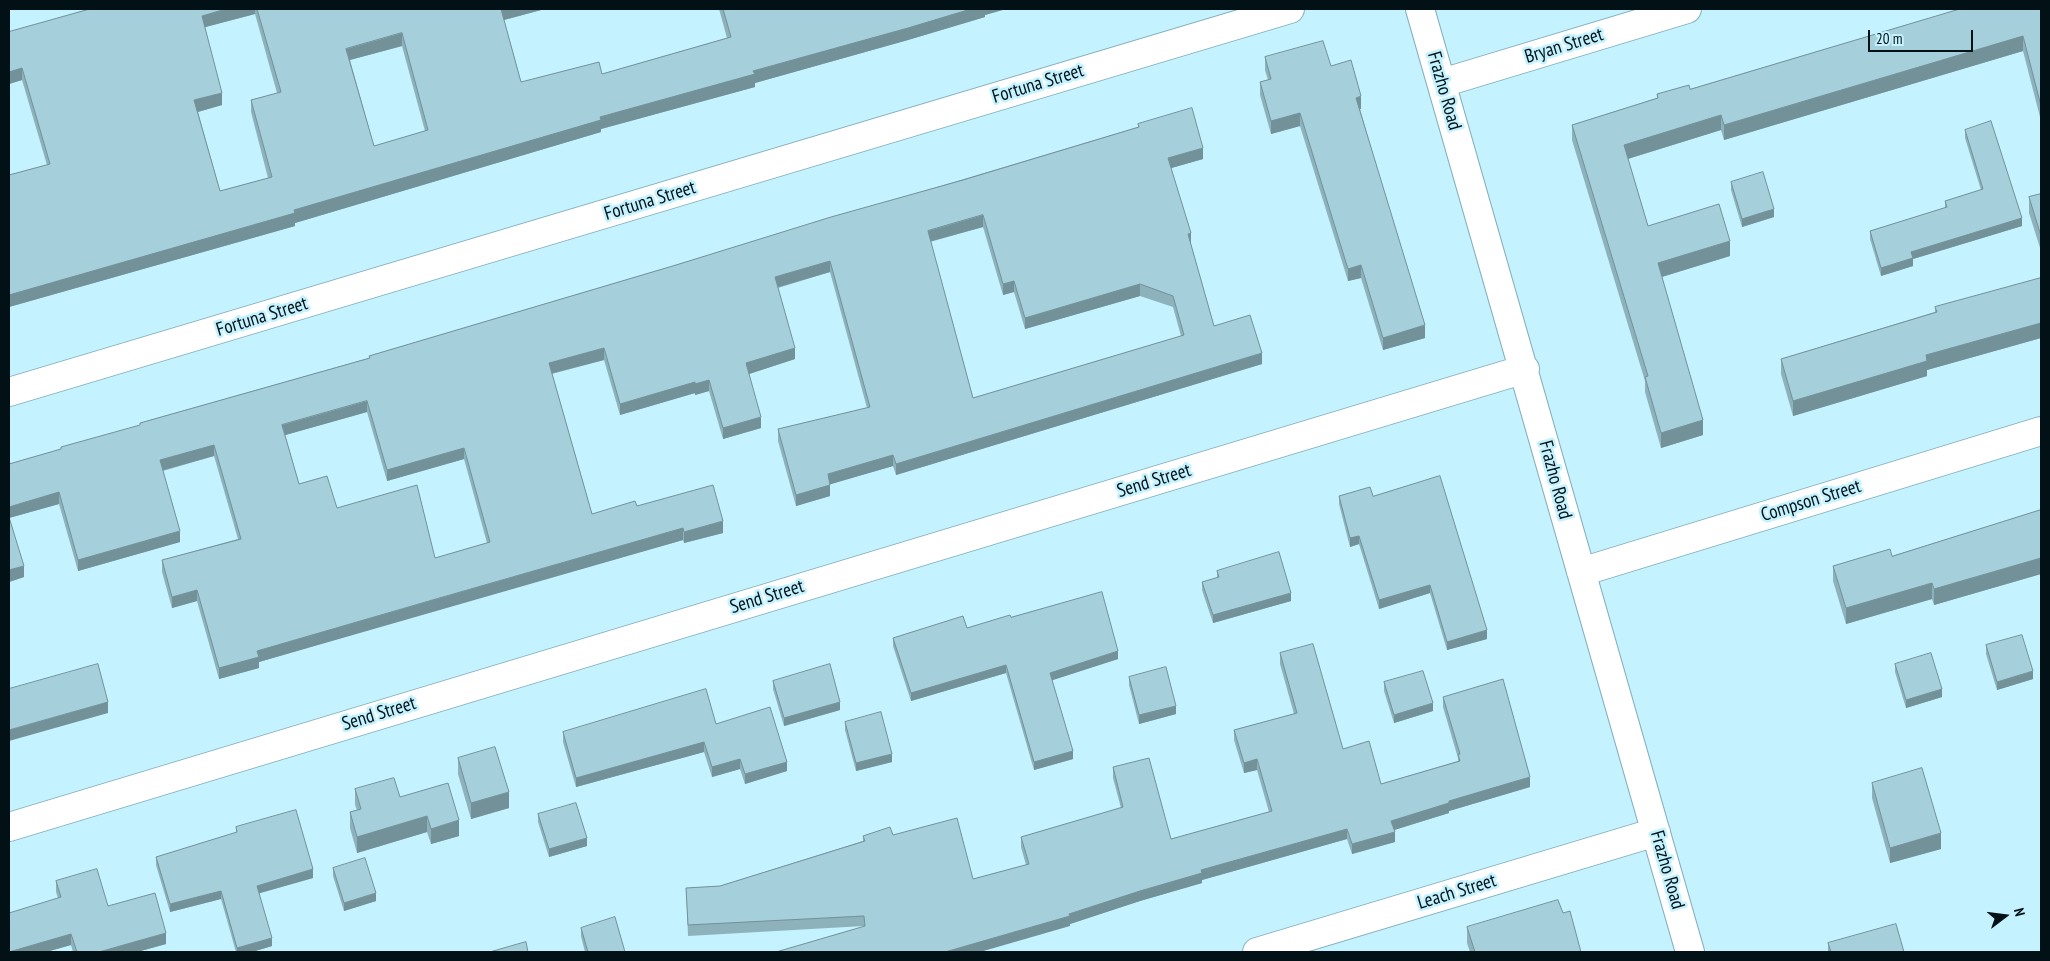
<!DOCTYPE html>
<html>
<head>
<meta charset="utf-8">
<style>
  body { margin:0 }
  #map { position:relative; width:2050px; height:961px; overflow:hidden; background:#c5f2ff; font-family:"PT Sans Narrow",sans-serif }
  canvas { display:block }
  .frame { position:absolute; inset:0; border:10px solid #021115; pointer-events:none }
  .north { position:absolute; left:1980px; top:891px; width:50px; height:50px; -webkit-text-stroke:4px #c5f2ff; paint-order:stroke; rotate:75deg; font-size:14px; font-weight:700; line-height:20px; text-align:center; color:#021115 }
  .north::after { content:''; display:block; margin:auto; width:18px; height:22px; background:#021115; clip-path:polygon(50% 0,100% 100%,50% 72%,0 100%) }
  .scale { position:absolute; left:1868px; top:30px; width:105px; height:22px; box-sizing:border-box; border:2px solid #021115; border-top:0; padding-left:6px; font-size:15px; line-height:18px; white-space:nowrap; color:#021115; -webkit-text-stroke:4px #c5f2ff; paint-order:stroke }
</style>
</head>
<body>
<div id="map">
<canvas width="2050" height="961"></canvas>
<div class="frame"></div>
<div class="north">N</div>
<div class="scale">20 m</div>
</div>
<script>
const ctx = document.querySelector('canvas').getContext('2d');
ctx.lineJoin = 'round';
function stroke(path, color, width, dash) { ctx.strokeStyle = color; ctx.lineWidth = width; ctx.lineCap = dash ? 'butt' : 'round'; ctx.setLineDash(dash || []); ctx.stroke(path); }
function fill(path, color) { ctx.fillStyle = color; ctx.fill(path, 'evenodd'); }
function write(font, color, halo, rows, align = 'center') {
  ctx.font = font + ' "PT Sans Narrow",sans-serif'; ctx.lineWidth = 5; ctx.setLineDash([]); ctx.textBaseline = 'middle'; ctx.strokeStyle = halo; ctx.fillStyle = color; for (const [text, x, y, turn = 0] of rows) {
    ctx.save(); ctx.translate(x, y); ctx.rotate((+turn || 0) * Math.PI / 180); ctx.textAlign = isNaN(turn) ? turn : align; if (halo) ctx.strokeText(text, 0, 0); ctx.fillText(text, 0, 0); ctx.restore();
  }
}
const minor = new Path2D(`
  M1420,9L1690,952
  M1442,83L1687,9
  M9,392L1290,9
  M1581,572L2041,431
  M9,827L1525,369
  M1257,952L1656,832`);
const wall = new Path2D(`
  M90,9H545L504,20L521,82L602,74L727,38L719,9H1006L985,15V17L908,40L755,83V87L601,129V132L295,223V226L9,307V175L47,165L22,80L9,84V32ZM255,14L277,93L251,100V112L268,178L220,191L198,112L222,105L205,27ZM402,46L425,131L374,146L350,60Z
  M2041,9V121L2023,51L1724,140L1721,130L1628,159L1648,226L1730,256L1662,277L1703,435L1661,448L1645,392V381L1572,140V125L1657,98V94L1690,89Z
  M1265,57L1331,66L1361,109H1360L1425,338L1383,350L1361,278L1348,281L1300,126L1271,134L1260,95V82L1268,80L1265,70Z
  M1138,124L1203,159L1171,168L1191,245L1214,326L1262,364L896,475L893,466L830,484V496L796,506L778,441V429L867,408L830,272L778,288L795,359L749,374L761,428L723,439L709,391L695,395V393L620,415L604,360L552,374L592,514L637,506L723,533L684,543L683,540L436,610L259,662V668L219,679L197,601L172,608L162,572V560L238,539L214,456L163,471L180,542L78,571L59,504L9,518L24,577L9,582V464L140,426V423L369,358V356L676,265L1138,127ZM983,227L1003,295L1014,292L1025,329L1140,296L1173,307L1181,336L973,398L930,242ZM367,412L387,481L464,459L487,543L435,558L337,508L299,484L285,435Z
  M1965,130L2022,226L1913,259V266L1881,276L1870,239V231L1945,208V201L1981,190L1965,138Z
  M1731,182L1774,217L1742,227L1731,190Z
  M2041,194V251L2029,213V197Z
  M2041,278V338L1927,370V376L1793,416L1781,374V359L1935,312V307Z
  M1339,496H1373L1487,639L1447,650L1430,593L1379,609L1359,544L1350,547L1339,504Z
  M2041,510V574L1934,605L1932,599L1846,624L1833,581V566L1892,556Z
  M1217,571L1291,601L1213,623L1202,590V582L1217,578Z
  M1011,617L1118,659L1052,680L1073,759L1034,770L1006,673L911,701L893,646V638L967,628Z
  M1986,645L2033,679L1997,690L1986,654Z
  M1280,653L1343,749L1381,784L1458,761V758L1443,707V697L1530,787L1449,811V813L1394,830L1395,842L1352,854L1347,839L1202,880V883L1140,901L1070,924V926L864,927V926L688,936L686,888L720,886L863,841V836L893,835L973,879L1026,865L1021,847V837L1121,808L1113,778V767L1171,839L1269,812L1257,770L1244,773L1234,740V730L1294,714L1280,664Z
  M1895,664L1942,697L1906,708L1895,672Z
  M1129,677L1176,714L1139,724L1129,685Z
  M773,681L840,710L784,726L773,689Z
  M1384,682L1433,711L1394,723L1384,691Z
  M845,722L892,762L856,771L845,730Z
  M716,724L787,771L745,784L740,769L712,777L704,752L576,787L563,742V732Z
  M458,758L509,808L471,819L458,774Z
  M1872,783L1941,849L1890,863L1872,798Z
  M355,789L400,797L459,836L431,844L427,832L357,853L350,828V812L357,810L355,805Z
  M538,814L587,846L549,857L538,822Z
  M236,827L313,878L259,893L272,946L252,952H236L221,899L170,912L156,865V857L236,833Z
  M333,868L376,901L344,911L333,876Z
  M56,881L108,906L166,944L137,952H73L71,945L46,952H9L58,898L56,892Z
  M1563,913L1581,952H1470L1467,943V927Z
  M581,928L625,952H585L581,936Z
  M1828,943L1904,952H1828Z`);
const shadedWall = new Path2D(`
  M226,9H255V14L202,28V16Z
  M500,9H545L500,21Z
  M971,9H1006L985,15V17L908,40L755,83V87L601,129V132L295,223V226L9,307V295L294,210L753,71Z
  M402,33V46L346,61V49Z
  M2023,36V51L1724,140V125Z
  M22,68V80L9,84V72Z
  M222,93V105L194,113V100Z
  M1361,96V109L1356,110V98Z
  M1300,113V126L1271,134V121Z
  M1721,115V130L1624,160V145Z
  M1203,148V159L1168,169V158Z
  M1774,209V217L1742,227V219Z
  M983,215V227L928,242V231Z
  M2022,218V226L1913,259V266L1881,276V268L1911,252Z
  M1191,233V245L1188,234Z
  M1730,241V256L1658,278V263Z
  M830,261V272L775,288V277Z
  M1361,265V278L1348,281V269Z
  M1014,281V292L1003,295V284Z
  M1140,284V296L1025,329V318Z
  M2041,323V338L1927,370V376L1793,416V401L1926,355Z
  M1425,325V338L1383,350V338Z
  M604,348V360L549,374V363Z
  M795,348V359L746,375V363Z
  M1262,353V364L896,475V464Z
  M709,380V391L695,395V384Z
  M695,382V393L620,415V404Z
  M367,401V412L282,436V425Z
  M761,417V428L723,439V428Z
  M1703,420V435L1661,448V433Z
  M214,445V456L160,471V460Z
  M464,448V459L387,481V470Z
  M893,455V466L828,485V474Z
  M830,485V496L796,506V495Z
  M59,492V504L9,518V507Z
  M723,521V533L684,543V532Z
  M683,528V540L259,662V668L219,679V668L257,651Z
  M180,531V542L78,571V560Z
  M1359,536V544L1350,547V538Z
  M2041,558V574L1934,605V589Z
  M24,566V577L9,582V570Z
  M1932,583V599L1846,624V608Z
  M1430,585V593L1379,609V600Z
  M197,590V601L172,608V597Z
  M1291,593V601L1213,623V615Z
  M1487,630V639L1447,650V642Z
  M1118,651V659L1050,681V673Z
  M1006,665V673L911,701V693Z
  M2033,671V679L1997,690V682Z
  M1942,689V697L1906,708V700Z
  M108,702V713L9,741V730Z
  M840,702V710L784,726V718Z
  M1433,703V711L1394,723V715Z
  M1176,706V714L1139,724V715Z
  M704,742V752L576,787V778Z
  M1073,751V759L1034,770V762Z
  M892,754V762L856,771V763Z
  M740,759V769L712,777V767Z
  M1257,759V770L1244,773V763Z
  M787,762V771L745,784V774Z
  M1530,777V787L1449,811V813L1391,831V821L1449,801Z
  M509,792V808L471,819V803Z
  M427,816V832L357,853V837Z
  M459,820V836L431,844V829Z
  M1347,829V839L1202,880V883L1140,901L1070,924V926L980,952H945L1069,914L1201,870Z
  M1395,832V842L1352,854V844Z
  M1941,833V849L1890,863V848Z
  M587,838V846L549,857V849Z
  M313,869V878L257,894V886Z
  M221,891V899L170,912V904Z
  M376,893V901L344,911V903Z
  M166,933V944L137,952H99Z
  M71,934V945L46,952H9Z
  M272,938V946L252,952H237V948Z`);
const building = new Path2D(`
  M90,9H226L202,16L222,93L194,100L220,191L272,177L251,100L281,92L257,9H501L521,82L599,62L602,74L731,37L723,9H971L908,28L753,71L755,74L600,117L601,120L294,210L295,213L9,295V175L50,164L22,68L9,72V32ZM402,33L428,130L374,146L346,49Z
  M1960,9H2041V106L2023,36L1724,125L1721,115L1624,145L1648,226L1719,204L1730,241L1658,263L1703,420L1661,433L1645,377L1648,376L1572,125L1658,98L1657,94L1689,85L1690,89Z
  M1323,41L1331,66L1351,60L1361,96L1356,98L1425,325L1383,338L1361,265L1348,269L1300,113L1271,121L1260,82L1271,79L1265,57Z
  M1192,108L1203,148L1168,158L1191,233L1188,234L1214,326L1250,315L1262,353L896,464L893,455L828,474L830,485L796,495L778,429L870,407L830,261L775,277L795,348L746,363L761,417L723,428L709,380L695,384V382L620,404L604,348L549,363L592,514L635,501L637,506L713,485L723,521L684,532L683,528L436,599L257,651L259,657L219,668L197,590L172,597L162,560L241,539L214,445L160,460L180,531L78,560L59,492L9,507V464L61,449V447L140,425V423L370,358L369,356L676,265L831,217L963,180L1139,127L1138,124ZM983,215L1003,284L1014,281L1025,318L1140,284L1173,296L1184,335L973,398L928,231ZM367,401L387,470L464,448L490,542L435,558L417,485L337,508L327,476L299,484L282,425Z
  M1991,121L2022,218L1911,252L1913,258L1881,268L1870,231L1947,207L1945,201L1983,189L1965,130Z
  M1763,172L1774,209L1742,219L1731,182Z
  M2041,194V236L2029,197Z
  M2041,278V323L1926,355L1927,361L1793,401L1781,359L1937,312L1935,307Z
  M1440,476L1487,630L1447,642L1430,585L1379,600L1359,536L1350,538L1339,496L1370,487L1373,496Z
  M2041,510V558L1934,589L1932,583L1846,608L1833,566L1890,549L1892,556Z
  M9,517L24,566L9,570Z
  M1279,552L1291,593L1213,615L1202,582L1219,577L1217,571Z
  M1102,592L1118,651L1050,673L1073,751L1034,762L1006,665L911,693L893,638L963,616L967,628L1010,615L1011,617Z
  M2022,635L2033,671L1997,682L1986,645Z
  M1313,644L1343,749L1369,741L1381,784L1460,761L1458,754H1460L1443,697L1503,679L1530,777L1449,801V803L1391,821L1395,832L1352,844L1347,829L1201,870L1202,873L1140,891L1069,914L1070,916L945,952H776L865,926L864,916L688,925L686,888L720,886L865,841L863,836L890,827L893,835L957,818L973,879L1029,864L1021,837L1123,807L1113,767L1149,758L1171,839L1272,811L1257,759L1244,763L1234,730L1297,713L1280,653Z
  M1931,653L1942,689L1906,700L1895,664Z
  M98,664L108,702L9,730V689Z
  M830,664L840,702L784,718L773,681Z
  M1166,667L1176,706L1139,715L1129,677Z
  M1423,671L1433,703L1394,715L1384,682Z
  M706,689L716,724L770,707L787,762L745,774L740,759L712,767L704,742L576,778L563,732Z
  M881,712L892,754L856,763L845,722Z
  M495,747L509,792L471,803L458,758Z
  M1922,768L1941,833L1890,848L1872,783Z
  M394,778L400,797L448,783L459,820L431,829L427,816L357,837L350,812L361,809L355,789Z
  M576,803L587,838L549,849L538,814Z
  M296,810L313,869L257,886L272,938L237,948L221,891L170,904L156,857L237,832L236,827Z
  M365,858L376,893L344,903L333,868Z
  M97,869L108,906L155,893L166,933L99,952H77L71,934L9,952V913L61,897L56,881Z
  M1558,900L1563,913L1570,911L1581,952H1475L1467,927Z
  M615,917L625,952H588L581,928Z
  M1896,924L1904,952H1831L1828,943Z
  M526,942L528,952H490Z`);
const streetNames = [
  ["Bryan Street",1564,46,-17],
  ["Fortuna Street",1038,84,-17],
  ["Frazho Road",1444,91,74],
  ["Fortuna Street",650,201,-17],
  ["Fortuna Street",262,317,-17],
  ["Frazho Road",1555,480,75],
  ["Send Street",1154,481,-17],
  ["Compson Street",1811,501,-17],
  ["Send Street",767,597,-17],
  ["Send Street",379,714,-17],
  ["Frazho Road",1667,870,74],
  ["Leach Street",1457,892,-17]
];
stroke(minor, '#84afbb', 30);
stroke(minor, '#fff', 28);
fill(wall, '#8db2bc');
fill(shadedWall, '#739199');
fill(building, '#a4cfdb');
stroke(building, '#739199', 1);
write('19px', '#021115', '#c5f2ff', streetNames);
</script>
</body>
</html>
